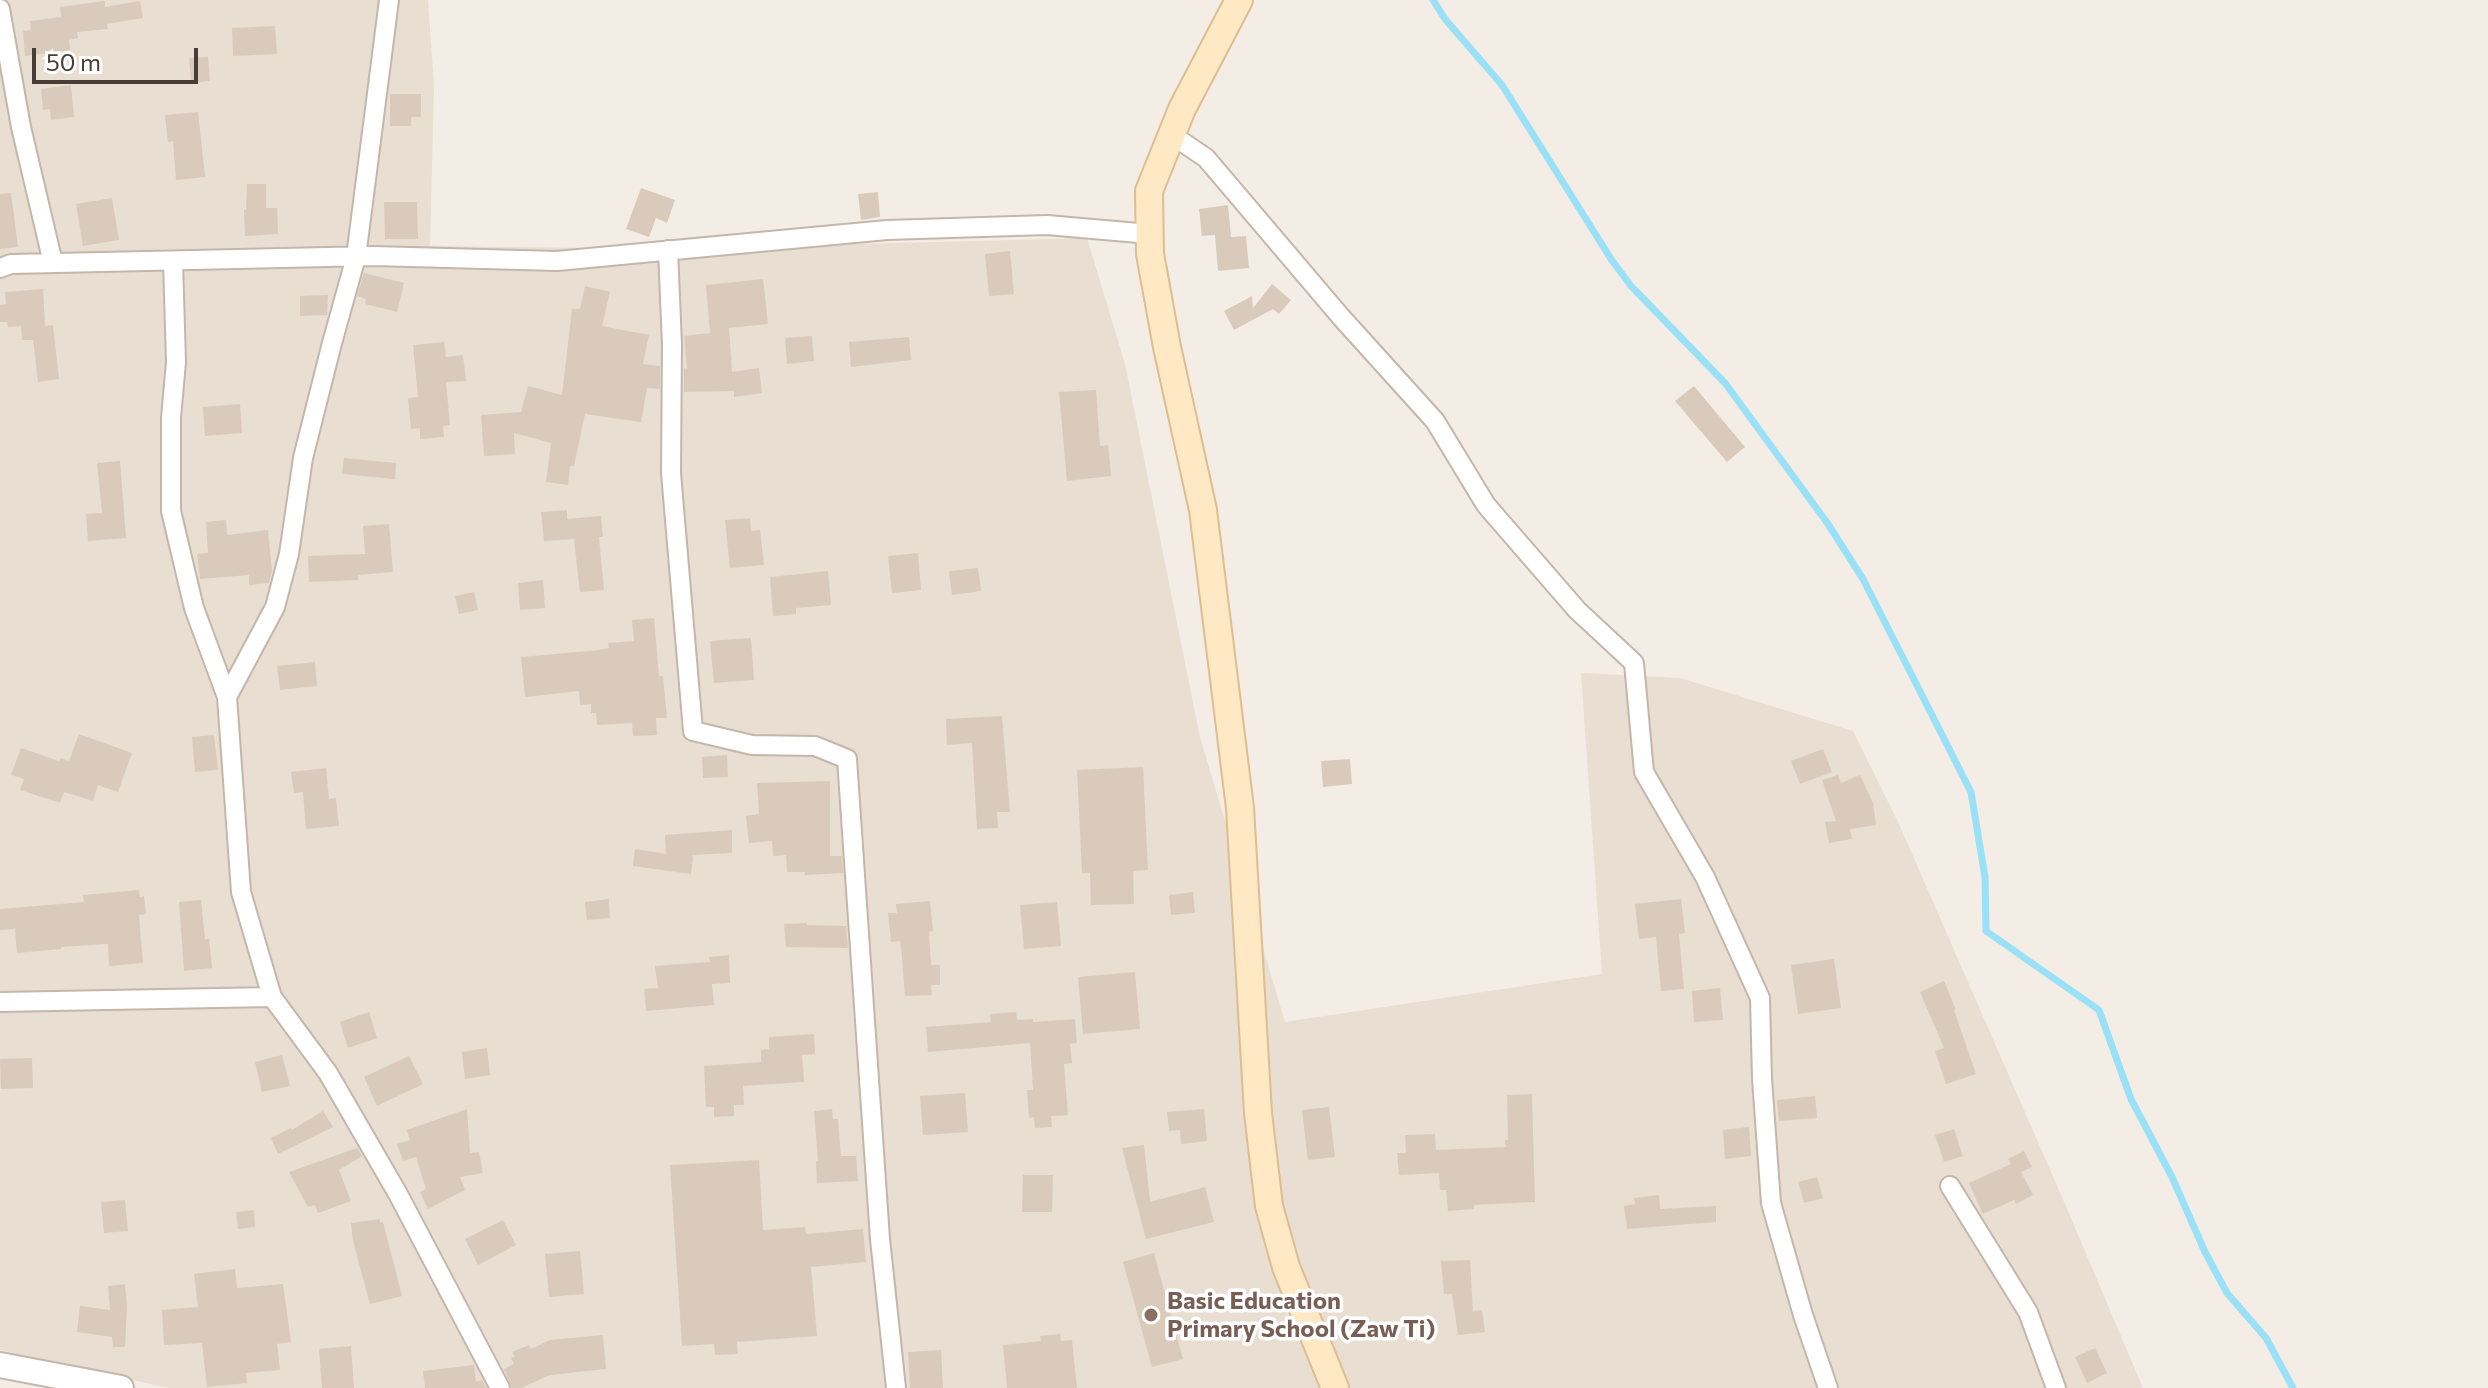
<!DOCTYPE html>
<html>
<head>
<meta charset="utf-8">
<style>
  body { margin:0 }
  #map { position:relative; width:2488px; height:1388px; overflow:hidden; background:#f4ede5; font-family:Commissioner,sans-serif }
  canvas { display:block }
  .scale { position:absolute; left:32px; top:48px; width:166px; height:36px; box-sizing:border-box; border:4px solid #483d34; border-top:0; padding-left:10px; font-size:24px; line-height:28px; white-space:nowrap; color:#483d34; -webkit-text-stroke:6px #fff; paint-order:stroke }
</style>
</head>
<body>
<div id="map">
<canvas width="2488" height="1388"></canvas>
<div class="scale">50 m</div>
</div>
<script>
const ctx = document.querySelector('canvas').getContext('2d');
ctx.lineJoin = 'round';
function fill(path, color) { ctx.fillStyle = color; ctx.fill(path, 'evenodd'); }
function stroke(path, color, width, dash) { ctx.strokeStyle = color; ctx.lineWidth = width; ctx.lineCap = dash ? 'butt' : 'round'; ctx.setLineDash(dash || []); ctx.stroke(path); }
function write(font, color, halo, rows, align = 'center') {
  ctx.font = font + ' Commissioner,sans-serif'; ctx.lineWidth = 7; ctx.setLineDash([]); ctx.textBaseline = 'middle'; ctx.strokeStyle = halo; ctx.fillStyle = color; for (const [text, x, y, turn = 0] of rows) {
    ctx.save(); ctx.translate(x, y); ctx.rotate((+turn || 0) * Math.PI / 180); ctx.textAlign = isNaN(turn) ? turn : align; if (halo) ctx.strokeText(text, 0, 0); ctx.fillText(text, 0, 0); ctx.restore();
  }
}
const residential = new Path2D(`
  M0,0H428L434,86L430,246L669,249L1087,238L1125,364L1200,737L1285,1022L1602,974L1581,673L1680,678L1853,731L1899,824L2062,1197L2143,1388H168L0,1350Z`);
const stream = new Path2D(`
  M1433,0L1445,19L1502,85L1611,259L1631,286L1725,383L1828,524L1863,579L1971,792L1985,877L1986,931L2099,1010L2131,1099L2172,1177L2205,1252L2227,1293L2266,1338L2293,1388`);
const building = new Path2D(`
  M105,1V7L140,1L143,18L107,24L108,29L77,32L78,38L69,40L70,50L25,56L23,31L31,30L30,21L61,17L60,7Z
  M275,26L277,54L233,56L232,28Z
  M208,57L210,81L191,83L189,58Z
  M71,85L74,117L51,120L50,109L43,110L41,89Z
  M390,94H421V117H411V126H390Z
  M198,112L205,177L176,180L173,141L168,142L165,115Z
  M247,184H266V208H277L278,234L245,236L244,210H246Z
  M641,188L675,200L667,223L656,218L649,237L626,229Z
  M878,192L880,217L861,220L858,194Z
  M11,193L18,247L0,249V194Z
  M112,198L119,240L83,246L76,204Z
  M384,202H417L418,239H385Z
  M1228,205L1231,237L1246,236L1249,268L1218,271L1215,235L1202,236L1199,209Z
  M1010,251L1014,294L989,296L985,254Z
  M364,273L404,283L397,312L365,304L366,299L357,296Z
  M763,279L768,324L729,328L732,372L759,368L762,393L734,397V391L684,392V368L687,369L684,336L710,333L706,285Z
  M1272,284L1291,300L1279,314L1273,309L1234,330L1224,311L1252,296L1253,308Z
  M585,286L610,292L602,326L649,335L643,364L660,366V389L647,388L641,422L585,414L574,466H570L568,485L546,482L551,443L514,433L515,454L484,456L481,415L521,412L528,386L562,395L572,309H580Z
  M43,289L45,326L53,325L59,379L38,382L33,340H22L21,326L8,327L7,322H0V305L6,304L5,292Z
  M328,295L327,315L300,316V296Z
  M812,336L814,361L787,364L785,338Z
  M909,337L911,360L851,367L849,342Z
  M444,342L446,357L463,355L466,381L446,382L450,425L443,426L444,437L420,439V428L411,429L408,398L418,397L413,345Z
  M1694,386L1745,447L1727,462L1675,401Z
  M1096,390L1100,446L1108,445L1111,476L1067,481L1059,392Z
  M240,404L242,433L205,436L203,407Z
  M344,458L396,463L395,479L342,474Z
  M120,461L126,538L88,541L86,514L102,513L97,463Z
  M567,510V519L601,516L603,537H599L604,590L580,592L574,539L544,541L541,512Z
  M750,518L751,531L760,530L764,565L730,568L725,520Z
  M226,520L227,535L268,530L272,571L269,583L249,585V575L200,579L197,554L208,553L206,522Z
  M389,524L393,572L358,575V580L309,582L308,556L365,554L363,526Z
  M918,553L921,590L892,593L888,556Z
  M978,568L981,591L952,595L949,571Z
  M828,571L831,605L796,608V614L773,616L770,577Z
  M543,580L545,608L520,610L518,583Z
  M474,592L478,610L459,614L455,596Z
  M654,618L659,676H663L667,718H656L657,735L633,736L632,723L597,725L596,713H591V704L580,705L579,691L525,697L521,657L600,650L609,648L608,643L634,641L632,620Z
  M751,638L754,680L714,683L710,641Z
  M315,662L317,686L280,690L277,666Z
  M1002,716L1010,812H997L998,828L977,829L972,743L947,745L946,719Z
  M79,734L132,753L118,792L98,785L93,801L64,792L60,803L20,790L24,779L11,775L21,748L59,761L61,758L69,761Z
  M214,735L218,770L195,772L192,737Z
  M1823,749L1832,772L1800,784L1791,761Z
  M727,755L728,777L703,778L702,757Z
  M1350,759L1352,784L1323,787L1321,761Z
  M1143,767L1148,870L1133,871L1134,904L1091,905L1090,873H1082L1077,770Z
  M326,768L329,799L336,798L339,826L306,829L303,792L294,793L291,772Z
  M1838,775L1841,783L1860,775L1873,803L1876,825L1850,829L1852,839L1829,843L1825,822L1836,821L1822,780Z
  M830,781V856H842L843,873L805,875V872H787L786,855L773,856L772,841L749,843L746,816L759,814L757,783Z
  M732,830V853L692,855L693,858L691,874L633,866L635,849L666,854L665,835Z
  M139,890L140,897L144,896L146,914L139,915L143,963L109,966L108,944L61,947V949L17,953L15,929L0,930V909L84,902L83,895Z
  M1193,892L1195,913L1171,915L1169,895Z
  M609,899L610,918L587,920L585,902Z
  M1681,899L1685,933L1679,934L1684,989L1661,991L1656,937L1639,939L1635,904Z
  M201,900L205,939H209L212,968L184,971L179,902Z
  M930,901L933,931L929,932L931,965H940V985H931L932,995L905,996L901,946L900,941L891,942L888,913H897L896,904Z
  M1057,902L1061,946L1024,949L1020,905Z
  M807,923V925L846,926L848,948L786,947L784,924Z
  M729,955L730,983L712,984L714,1005L646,1011L644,989L658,988L655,966L710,962L709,957Z
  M1834,959L1841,1008L1798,1014L1791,965Z
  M1135,972L1140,1029L1083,1034L1078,977Z
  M1944,981L1956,1010H1954L1976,1074L1946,1084L1935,1051L1944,1048L1920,992Z
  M1720,988L1723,1020L1694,1022L1692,991Z
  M369,1012L377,1038L348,1048L340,1022Z
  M1016,1012L1017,1020L1033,1019V1022L1075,1019L1077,1043L1070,1044L1072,1063L1064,1064L1068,1115L1051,1116L1052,1127L1035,1128L1034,1117L1029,1118L1027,1090H1033L1030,1043L928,1052L926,1027L991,1022L990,1014Z
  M814,1034L815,1054L802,1055L804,1082L743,1086L744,1105H734V1116L714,1117V1107H706L704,1066L761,1062V1050L769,1049V1037Z
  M487,1048L490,1075L465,1079L462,1052Z
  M282,1055L290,1086L262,1092L255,1062Z
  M409,1056L423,1084L377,1106L364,1077Z
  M32,1058L33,1088L1,1089L0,1059Z
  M965,1093L968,1132L923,1135L920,1096Z
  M1532,1094L1535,1202L1474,1205V1209L1448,1211L1446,1190H1440L1439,1173L1399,1175L1397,1153H1406L1405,1135L1435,1134L1436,1150L1506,1147L1505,1140H1508L1507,1095Z
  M1815,1096L1817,1118L1779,1121L1777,1100Z
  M1329,1107L1335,1157L1308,1160L1302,1110Z
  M467,1109L470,1153L479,1152L483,1173L460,1177L465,1190L428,1209L420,1192L426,1189L416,1157L403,1161L397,1144L410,1140L407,1130Z
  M832,1109L833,1119H838L841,1156H856L858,1181L817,1183L816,1161H818L814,1111Z
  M1204,1109L1207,1141L1181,1144L1180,1130L1169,1131L1167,1112Z
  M323,1111L333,1127L278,1154L271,1138L291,1128L292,1130Z
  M1749,1127L1751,1156L1725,1159L1723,1130Z
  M1954,1129L1963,1156L1944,1162L1935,1135Z
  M1144,1145L1150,1202L1205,1187L1214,1222L1146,1239L1122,1148Z
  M357,1148L362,1156L339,1170L351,1201L318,1213L315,1205L308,1207L289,1172Z
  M2024,1151L2032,1167L2021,1172L2033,1195L2016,1204L2014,1200L1983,1214L1969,1183L2011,1164L2008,1159Z
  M759,1160L763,1230L805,1227L806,1234L863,1229L866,1262L811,1267L817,1336L737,1342L738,1354L715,1355L714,1344L682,1346L670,1165Z
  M1023,1175H1053L1052,1212H1022Z
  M1817,1177L1823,1198L1804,1203L1798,1182Z
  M1659,1195L1660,1209L1716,1206V1222L1627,1229L1624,1206L1635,1204L1634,1198Z
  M125,1200L128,1231L104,1233L101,1202Z
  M254,1210L255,1227L238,1229L236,1212Z
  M380,1219V1223L383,1222L402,1296L370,1304L353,1241L351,1223Z
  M503,1220L516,1245L478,1265L465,1239Z
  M580,1251L584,1294L549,1297L545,1254Z
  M1154,1253L1183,1359L1152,1367L1123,1262Z
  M1470,1260L1473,1311L1482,1310L1485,1332L1458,1335L1452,1294H1444L1441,1261Z
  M235,1269L237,1288L283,1284L291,1342L277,1344L280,1370L246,1373L247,1383L207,1387L202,1343L164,1345L162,1310L198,1307L194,1274Z
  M125,1284L127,1306L125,1347H113L112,1337L77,1332L80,1306L110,1310L108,1286Z
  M1060,1334L1061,1341L1072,1340L1077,1388H1007L1003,1345L1041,1341L1040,1336Z
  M603,1335L606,1369L550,1375L521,1388H512L504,1369L514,1364L511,1358L515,1357L512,1352L529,1345L531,1349L550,1340Z
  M351,1346L354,1388H322L319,1349Z
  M2095,1348L2107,1373L2087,1383L2075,1357Z
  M941,1350L943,1388H910L908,1352Z
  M474,1365L476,1382L482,1380L486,1388H425L423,1371Z`);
const minor = new Path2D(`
  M389,0L356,257L332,343L303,458L289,554L275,607L227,697L241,892L272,997L328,1073L398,1194L500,1388
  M0,9L21,127L53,263
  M1172,135L1206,158L1341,317L1435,421L1486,505L1577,610L1634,663L1644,772L1705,877L1760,998L1762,1079L1771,1203L1803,1315L1828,1388
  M668,250L672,345L671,473L693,731L752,745L815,746L847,759L880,1239L896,1388
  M173,261L176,362L171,418V511L194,608L227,697
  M0,268L11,264L373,256L557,261L887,230L1047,225L1150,234
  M0,1002L272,997
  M1950,1186L2028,1312L2056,1388`);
const tertiary = new Path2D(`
  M0,1365L121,1388`);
const secondary = new Path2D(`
  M1239,0L1182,109L1149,191L1150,254L1167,347L1203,510L1240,808L1258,1113L1269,1206L1286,1267L1335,1388`);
const markers = [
  [1151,1315,8,"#8d6e63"]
];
const educationNames = [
  ["Basic Education",1167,1301],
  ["Primary School (Zaw Ti)",1167,1329]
];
fill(residential, '#e9ded2');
stroke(stream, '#9ae1f8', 7);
fill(building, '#dacabc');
stroke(minor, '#c4b6aa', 22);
stroke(tertiary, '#c4b6aa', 28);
stroke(secondary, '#ddbd91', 30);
stroke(minor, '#fff', 18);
stroke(tertiary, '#fff', 24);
stroke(secondary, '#ffe8c4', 26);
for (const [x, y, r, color] of markers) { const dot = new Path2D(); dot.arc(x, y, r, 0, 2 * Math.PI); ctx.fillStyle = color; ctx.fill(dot); stroke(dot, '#fff', 3); }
write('bold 24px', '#785e54', '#fff', educationNames, 'left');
</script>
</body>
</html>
